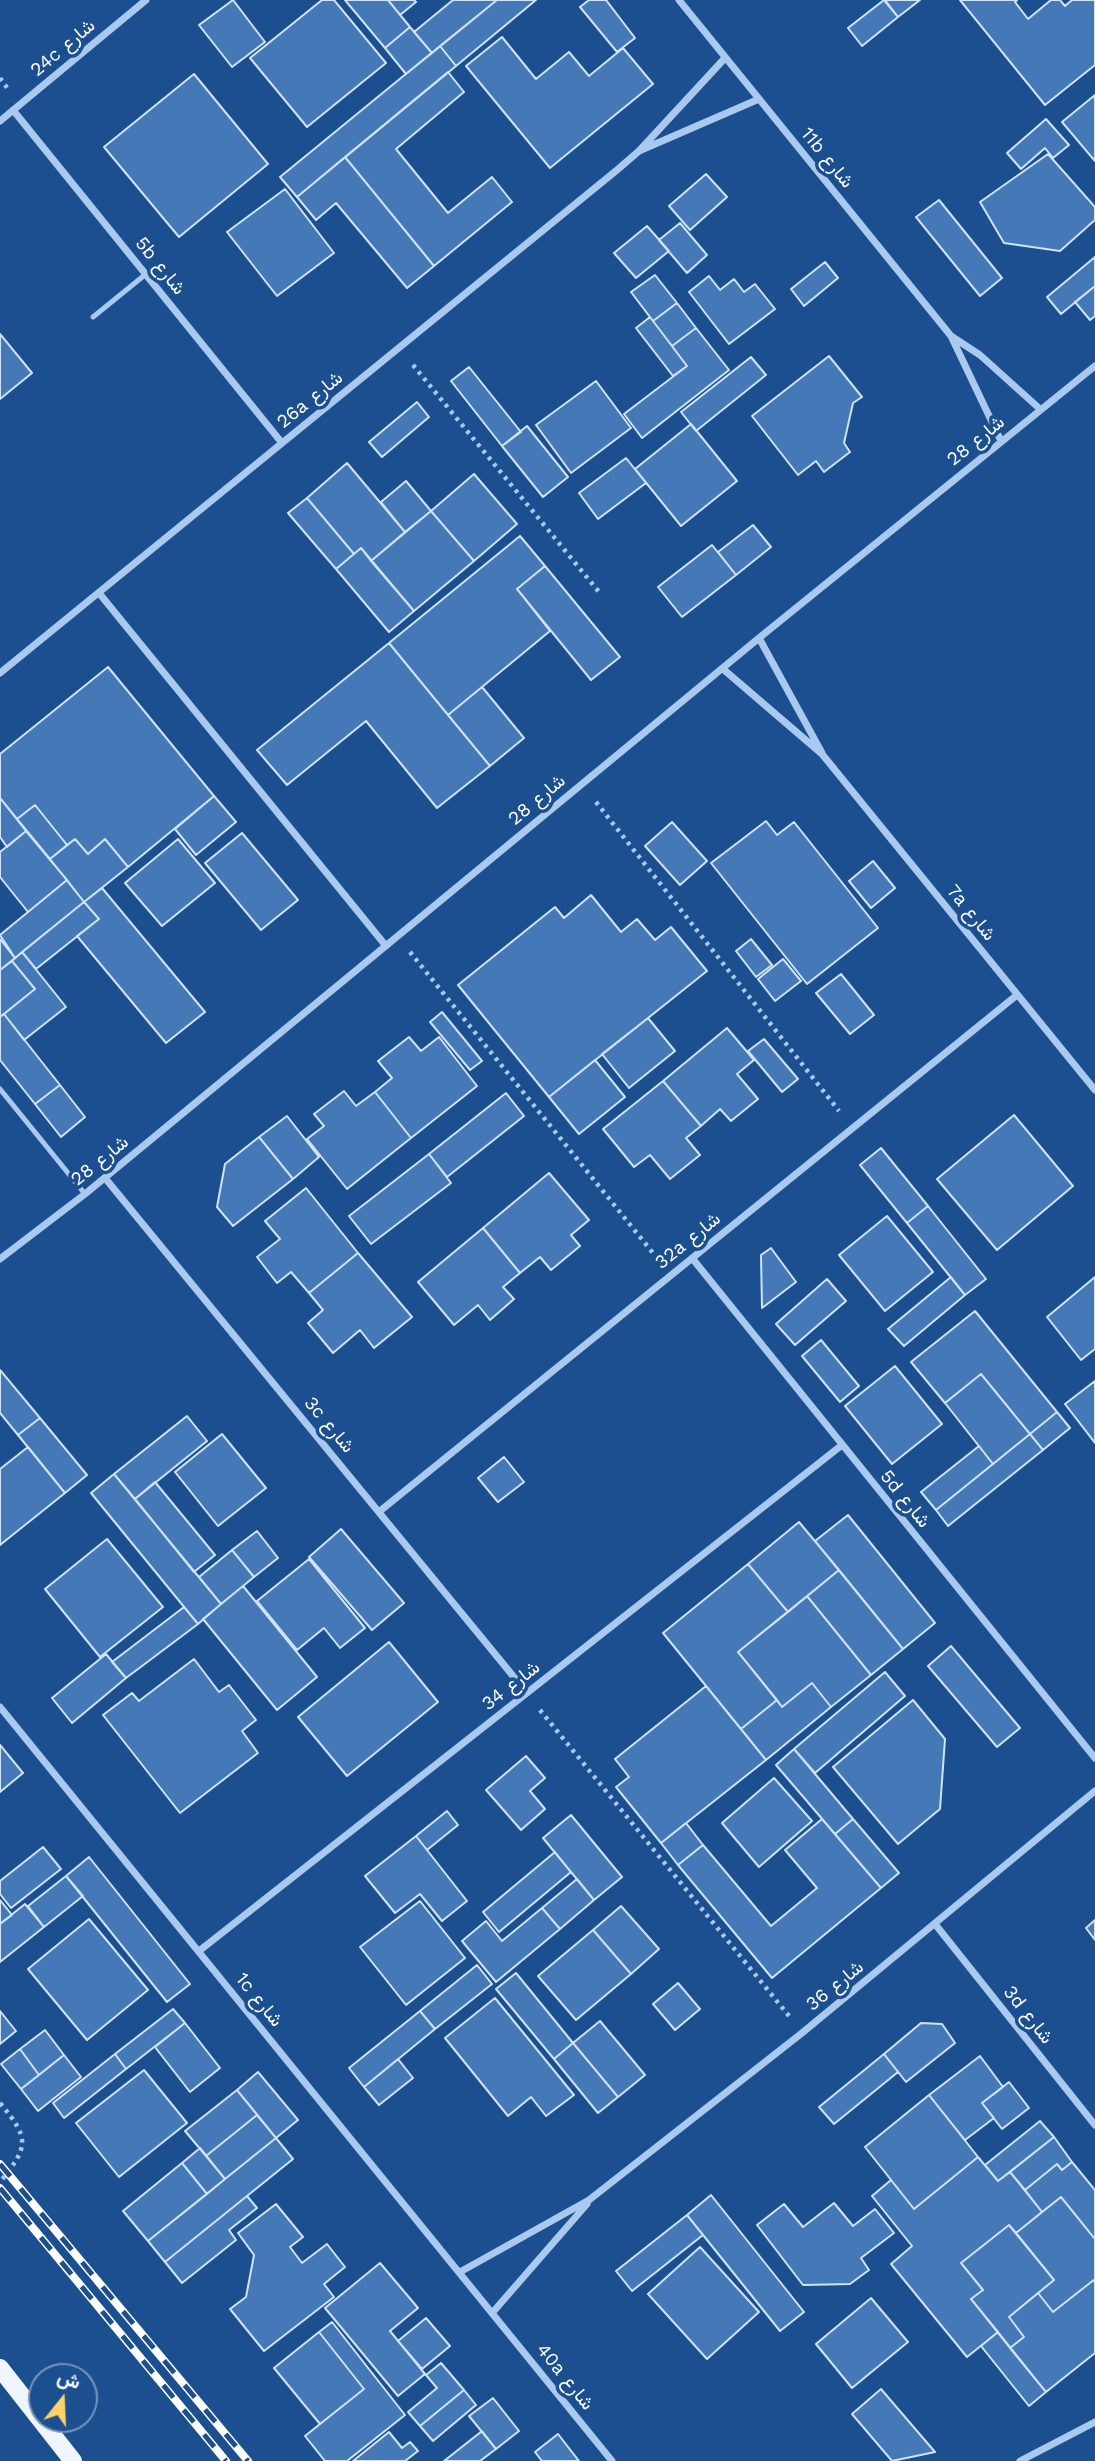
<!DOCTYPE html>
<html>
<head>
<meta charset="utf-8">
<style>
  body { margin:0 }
  #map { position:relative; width:1095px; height:2461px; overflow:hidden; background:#1b4f8f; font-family:"Work Sans",Vazirmatn,sans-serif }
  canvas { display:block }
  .north { position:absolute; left:28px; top:2363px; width:70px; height:70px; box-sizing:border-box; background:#1b4f8f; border:2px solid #7695bc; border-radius:50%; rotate:18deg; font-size:19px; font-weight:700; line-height:28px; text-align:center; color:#fff }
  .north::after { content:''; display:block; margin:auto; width:24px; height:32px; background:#ffd166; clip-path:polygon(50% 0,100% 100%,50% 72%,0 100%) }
</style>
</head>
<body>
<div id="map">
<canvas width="1095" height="2461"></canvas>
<div class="north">ش</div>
</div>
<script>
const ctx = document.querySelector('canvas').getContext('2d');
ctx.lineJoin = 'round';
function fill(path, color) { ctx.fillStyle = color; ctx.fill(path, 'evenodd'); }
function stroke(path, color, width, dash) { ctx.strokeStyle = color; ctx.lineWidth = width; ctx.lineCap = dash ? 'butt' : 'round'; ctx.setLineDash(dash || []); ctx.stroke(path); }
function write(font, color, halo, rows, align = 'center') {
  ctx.font = font + ' "Work Sans",Vazirmatn,sans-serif'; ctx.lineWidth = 7; ctx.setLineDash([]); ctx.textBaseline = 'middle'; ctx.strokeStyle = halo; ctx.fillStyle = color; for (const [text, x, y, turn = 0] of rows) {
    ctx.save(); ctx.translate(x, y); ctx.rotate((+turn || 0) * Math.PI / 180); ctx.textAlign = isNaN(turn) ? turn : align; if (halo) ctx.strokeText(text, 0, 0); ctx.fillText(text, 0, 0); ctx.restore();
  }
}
const building = new Path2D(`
  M233,0L265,42L232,67L199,25Z
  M322,0H334L386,63L307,127L250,58Z
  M345,0H388L410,27L385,48Z
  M388,0H414L416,2L400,15Z
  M453,0H497L432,53L414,32Z
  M497,0H536L456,66L440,46Z
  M589,0H606L635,38L617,52L580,7Z
  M884,0L898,17L862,46L848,28Z
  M885,0H920L898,17Z
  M960,0H1017L1015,2L1028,19L1051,0H1060L1065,6L1072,0H1095V65L1045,105Z
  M410,27L432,53L406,74L385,48Z
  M502,37L536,79L569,52L589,76L623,48L653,84L550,168L466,66Z
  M440,46L456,66L297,197L280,177Z
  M448,72L464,92L396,149L448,213L492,177L512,202L434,266L345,157Z
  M194,74L268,164L179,237L104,147Z
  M1095,95V161L1062,122Z
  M1046,119L1069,145L1053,158L1045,148L1021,169L1007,153Z
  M1048,154L1095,207V220L1060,251L1004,243L980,202Z
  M345,157L434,266L407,288L336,203L316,220L297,197Z
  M706,174L727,197L690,230L669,206Z
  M285,189L334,253L277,296L227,232Z
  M939,200L1002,278L980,296L916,217Z
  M680,223L707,255L687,273L659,240Z
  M647,226L669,251L636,278L614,253Z
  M1095,257V286L1061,314L1047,297Z
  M825,262L838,278L804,306L791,289Z
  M655,275L677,303L653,321L631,292Z
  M709,276L720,290L734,279L744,292L755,284L775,309L729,344L689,292Z
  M1095,286V316L1090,320L1075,302Z
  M677,303L696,328L672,346L653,321Z
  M650,317L687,366L673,376L636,328Z
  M696,328L729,370L642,438L624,414L687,366L672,346Z
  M0,334L32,373L0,399Z
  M829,356L862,397L853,403L844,443L850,452L824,472L816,461L798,475L752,416Z
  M751,357L766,375L696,431L681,412Z
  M469,367L521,432L502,446L451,381Z
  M596,381L631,428L571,473L536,425Z
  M417,402L429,417L382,457L369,442Z
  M691,424L737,481L681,526L635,469Z
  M527,426L568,477L543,497L502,446Z
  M626,458L646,483L598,519L579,493Z
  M347,463L405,532L371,561L361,548L354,554L307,498Z
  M474,474L517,524L474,561L431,511Z
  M406,481L431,511L405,532L381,502Z
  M307,498L354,554L336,569L288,513Z
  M431,511L474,561L414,611L371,561Z
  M753,525L771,547L736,575L718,552Z
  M520,536L545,566L517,589L550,631L448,715L389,643Z
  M712,545L736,575L682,617L658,587Z
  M361,548L414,611L389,632L336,569Z
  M545,566L620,657L591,680L517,589Z
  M389,643L490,766L437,808L366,721L287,785L257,750Z
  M108,667L214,796L128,867L105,839L88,854L75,839L67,845L35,805L17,819L0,798V754Z
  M482,687L524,738L490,766L448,715Z
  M214,796L236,822L196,855L175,829Z
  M0,798L26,831L7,847L0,837Z
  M35,805L67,845L50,859L17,819Z
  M766,821L777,835L794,822L878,928L807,984L711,863Z
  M672,822L707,861L680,885L645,846Z
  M26,831L67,880L28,912L0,877V852Z
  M242,833L298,900L261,930L205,863Z
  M75,839L88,854L105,839L128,867L84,902L50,859Z
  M178,839L215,883L162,926L125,883Z
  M873,861L895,888L871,908L849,881Z
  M67,880L84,902L15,958L0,935Z
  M102,888L205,1012L166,1043L77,936L99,919L84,902Z
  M591,895L621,932L637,919L655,940L671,927L707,971L549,1097L458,985L555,907L564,918Z
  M84,902L99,919L36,969L22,952Z
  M0,939L15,958L0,970Z
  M751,939L772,965L756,977L736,951Z
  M22,952L66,1007L24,1040L4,1014L35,989L12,961Z
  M783,959L801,981L775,1001L758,979Z
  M12,961L35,989L0,1017V970Z
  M841,974L874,1015L850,1034L816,993Z
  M442,1012L482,1061L470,1070L430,1022Z
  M4,1014L60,1085L35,1104L0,1060V1017Z
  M648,1018L675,1051L629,1088L602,1054Z
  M727,1028L754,1060L737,1074L758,1099L731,1121L720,1109L701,1126L663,1081Z
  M409,1037L421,1051L439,1037L477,1086L411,1138L375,1092L392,1078L378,1061Z
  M764,1039L798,1079L782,1092L748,1051Z
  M595,1060L625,1097L579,1134L549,1097Z
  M663,1081L701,1126L686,1138L700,1155L670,1179L650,1155L634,1167L603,1129Z
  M60,1085L85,1117L61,1137L35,1104Z
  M344,1091L356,1106L375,1092L411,1138L347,1189L307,1139L324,1126L314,1114Z
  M506,1093L524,1116L447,1177L429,1154Z
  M1014,1115L1073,1186L997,1250L937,1179Z
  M287,1116L319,1157L293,1179L259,1137Z
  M259,1137L293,1179L233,1226L217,1207L225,1164Z
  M881,1148L928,1206L907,1223L860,1165Z
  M429,1154L451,1183L371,1244L349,1216Z
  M549,1173L589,1220L571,1235L580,1246L551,1270L540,1257L520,1273L483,1228Z
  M306,1188L358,1253L309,1293L291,1272L277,1283L257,1257L280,1239L265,1221Z
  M928,1206L986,1279L965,1295L907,1223Z
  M887,1216L933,1272L885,1311L839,1255Z
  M483,1228L520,1273L503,1287L514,1299L490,1320L478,1305L454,1325L418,1282Z
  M771,1248L796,1282L762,1308L761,1255Z
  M358,1253L412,1317L374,1348L360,1330L333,1353L308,1323L323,1310L309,1293Z
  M951,1277L965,1295L904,1346L888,1329Z
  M1095,1277V1349L1081,1360L1047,1317Z
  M827,1279L846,1301L795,1345L776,1324Z
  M975,1311L1057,1412L1030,1434L981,1374L945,1403L911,1362Z
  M821,1340L859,1386L840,1402L802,1356Z
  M895,1366L942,1424L892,1464L845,1406Z
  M0,1370L40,1418L18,1435L0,1413Z
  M981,1374L1030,1434L993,1464L945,1403Z
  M1095,1381V1443L1065,1404Z
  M1057,1412L1070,1428L1043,1450L1030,1434Z
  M187,1416L207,1441L135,1499L114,1474Z
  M40,1418L87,1475L65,1493L18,1435Z
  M222,1434L266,1488L218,1526L175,1472Z
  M1030,1434L1043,1450L948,1526L936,1510Z
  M979,1446L993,1464L936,1510L921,1492Z
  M28,1447L65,1493L0,1545V1469Z
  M504,1457L524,1482L498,1502L478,1478Z
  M114,1474L221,1604L198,1624L91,1493Z
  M155,1482L215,1555L194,1572L135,1499Z
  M848,1515L935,1623L903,1649L815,1541Z
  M799,1522L839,1570L788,1612L748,1564Z
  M341,1529L404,1603L372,1630L309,1557Z
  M257,1531L278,1558L254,1577L232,1550Z
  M107,1539L163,1607L100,1657L45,1589Z
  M232,1550L254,1577L221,1604L199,1577Z
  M309,1559L365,1628L340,1648L324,1628L297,1650L257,1601Z
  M748,1564L788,1612L738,1652L777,1700L741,1729L663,1633Z
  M839,1570L903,1649L871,1675L807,1596Z
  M243,1586L317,1677L277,1710L203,1619Z
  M807,1596L871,1675L831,1707L812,1683L782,1707L738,1652Z
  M184,1607L198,1624L126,1678L112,1662Z
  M389,1642L438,1702L347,1776L298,1717Z
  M951,1646L1020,1728L997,1747L928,1666Z
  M106,1654L126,1678L72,1723L52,1698Z
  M194,1659L219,1692L229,1685L256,1720L242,1731L258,1753L180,1813L103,1715L132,1693L139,1701Z
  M885,1672L905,1696L815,1773L794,1749Z
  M812,1683L831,1707L766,1760L741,1729L777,1700L782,1707Z
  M706,1686L766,1760L661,1843L616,1787L629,1777L615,1759Z
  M913,1700L945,1739L940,1809L898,1844L833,1767Z
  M0,1745L23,1773L0,1792Z
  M794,1749L853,1819L835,1834L776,1765Z
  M526,1756L545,1778L530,1791L545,1809L521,1830L486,1790Z
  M774,1778L812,1821L759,1867L722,1823Z
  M447,1811L458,1825L427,1850L416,1836Z
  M571,1815L622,1877L594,1900L543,1838Z
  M822,1819L881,1888L772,1978L678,1865L703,1845L771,1926L817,1888L785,1850Z
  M853,1819L899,1873L881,1888L835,1834Z
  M686,1823L703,1845L678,1865L661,1843Z
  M416,1836L467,1901L442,1921L420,1894L395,1913L365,1876Z
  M43,1847L61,1869L11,1908L0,1894V1881Z
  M555,1852L571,1872L499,1932L483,1912Z
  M89,1857L190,1984L167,2002L66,1876Z
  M66,1876L83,1896L44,1927L28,1906Z
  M577,1879L594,1900L560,1929L542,1908Z
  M0,1900L12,1915L0,1924Z
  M420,1901L465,1958L406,2005L360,1947Z
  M25,1904L44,1927L0,1962V1924Z
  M621,1906L659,1949L631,1974L593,1930Z
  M542,1908L560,1929L496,1982L462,1941L486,1921L502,1941Z
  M89,1919L148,1990L87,2040L28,1969Z
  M1095,1920V1940L1086,1928Z
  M593,1930L631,1974L576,2020L538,1976Z
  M477,1965L492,1984L435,2029L420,2011Z
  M516,1973L573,2043L554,2059L496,1989Z
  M678,1983L700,2009L675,2030L653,2004Z
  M495,1998L574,2095L546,2116L531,2097L508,2116L445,2038Z
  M173,2009L185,2023L126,2069L115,2054Z
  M0,2011L16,2031L0,2044Z
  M420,2011L435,2029L364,2087L349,2068Z
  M600,2021L645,2075L618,2097L573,2043Z
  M185,2023L220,2068L190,2092L155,2047Z
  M921,2023L942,2024L955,2043L906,2082L884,2054Z
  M45,2030L64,2055L39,2075L20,2049Z
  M573,2043L618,2097L598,2113L554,2059Z
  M20,2049L39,2075L21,2089L1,2064Z
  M115,2054L126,2069L64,2118L53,2103Z
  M884,2054L898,2072L834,2124L819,2107Z
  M64,2055L81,2077L38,2111L21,2089Z
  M980,2056L1003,2087L982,2103L994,2118L965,2140L929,2095Z
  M398,2059L413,2078L379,2105L364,2087Z
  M144,2070L187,2123L119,2177L76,2123Z
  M258,2072L298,2120L276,2138L237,2090Z
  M1009,2082L1029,2108L1002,2129L982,2103Z
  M237,2090L257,2115L206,2156L185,2131Z
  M929,2095L978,2157L914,2209L865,2147Z
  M257,2115L276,2138L225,2179L206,2156Z
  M1040,2121L1054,2137L998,2181L985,2165Z
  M1054,2137L1072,2162L1062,2170L1057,2164L1025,2190L1010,2172Z
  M276,2138L293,2159L165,2262L148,2241Z
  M200,2148L225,2179L207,2194L182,2163Z
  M978,2157L998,2181L1010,2172L1042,2212L1016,2233L1009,2225L961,2263L983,2290L971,2299L998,2332L967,2357L891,2264L912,2246L872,2196L891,2180L914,2209Z
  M1072,2162L1095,2190V2239L1061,2197L1042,2212L1025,2190L1057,2164L1062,2170Z
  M182,2163L207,2194L148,2241L123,2211Z
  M711,2195L804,2312L780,2331L687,2215Z
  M247,2196L257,2208L229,2230L236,2240L182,2283L165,2262Z
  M1061,2197L1095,2239V2279L1053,2312L1038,2293L1054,2280L1016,2233Z
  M834,2203L853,2226L875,2209L894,2233L861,2258L869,2270L850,2284L803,2285L757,2225L784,2204L803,2227Z
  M276,2204L303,2237L290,2247L302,2263L327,2244L345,2267L324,2284L334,2297L264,2351L230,2309L246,2297L254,2255L238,2233Z
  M687,2215L703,2235L632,2291L616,2271Z
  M1009,2225L1054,2280L1009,2317L1024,2337L1010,2348L971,2299L983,2290L961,2263Z
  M700,2247L759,2312L707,2359L648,2294Z
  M380,2263L418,2308L390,2331L425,2374L398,2396L325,2308Z
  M1095,2279V2353L1046,2392L1010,2348L1024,2337L1009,2317L1038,2293L1053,2312Z
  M871,2298L908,2342L852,2388L816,2344Z
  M426,2318L450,2346L422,2369L398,2341Z
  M332,2322L405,2415L347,2461H325L305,2436L364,2389L319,2332Z
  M319,2332L364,2389L320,2424L274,2368Z
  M998,2332L1046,2392L1029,2406L981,2346Z
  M441,2363L464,2390L420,2426L408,2412L437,2388L426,2375Z
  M881,2389L935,2452L892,2461L852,2414Z
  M464,2390L476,2405L433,2441L420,2426Z
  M493,2398L519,2431L496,2449L469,2416Z
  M482,2431L496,2449L480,2461H444Z
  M389,2432L402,2448L410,2442L418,2451L405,2461H353Z
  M558,2434L579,2461H542L535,2452Z`);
const path = new Path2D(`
  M0,78L8,89
  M413,365L599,592
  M596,802L839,1111
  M410,952L657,1258
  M540,1710L789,2016
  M0,2103C30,2139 29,2146 0,2182`);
const lane = new Path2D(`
  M93,317L146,274
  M0,1089L85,1194`);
const street = new Path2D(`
  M679,0L951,336L1001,441
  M13,110L282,443
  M0,121L146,0
  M639,151L759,99
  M951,336L980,355L1040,409
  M99,593L386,946
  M759,638L822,753
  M723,669L822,754L1095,1090
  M0,673L617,170L639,151L725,58
  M105,1178L527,1693
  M692,1258L1095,1758
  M0,1259L85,1194L759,638L1095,366
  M380,1511L1017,995
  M0,1707L612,2461
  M935,1924L1095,2125
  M199,1951L842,1445
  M460,2272L589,2200L802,2033L1095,1791
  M493,2312L587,2204
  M1020,2461L1095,2422`);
const primary = new Path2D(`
  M0,2368L73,2461`);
const rail = new Path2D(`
  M0,2164L248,2461
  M0,2188L226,2461`);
const streetNames = [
  ["24c شارع",63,48,-40],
  ["11b شارع",827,158,51],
  ["5b شارع",160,266,51],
  ["26a شارع",310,400,-39],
  ["شارع 28",976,441,-39],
  ["شارع 28",537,800,-40],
  ["7a شارع",971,913,51],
  ["شارع 28",100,1161,-39],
  ["32a شارع",688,1241,-39],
  ["3c شارع",329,1425,50],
  ["5d شارع",905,1499,51],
  ["شارع 34",511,1686,-38],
  ["شارع 36",835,1986,-39],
  ["1c شارع",259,2000,51],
  ["3d شارع",1028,2015,52],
  ["40a شارع",565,2377,51]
];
fill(building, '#4478b7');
stroke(building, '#cfe3fa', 2);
stroke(path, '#a9c9ee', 4.5, [3.5, 5]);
stroke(lane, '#a9c9ee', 5);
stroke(street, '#a9c9ee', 7);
stroke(primary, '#f0f6ff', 18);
stroke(rail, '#fff', 8);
stroke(rail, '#1b4f8f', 5, [16]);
write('19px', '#fff', '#1b4f8f', streetNames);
</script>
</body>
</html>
